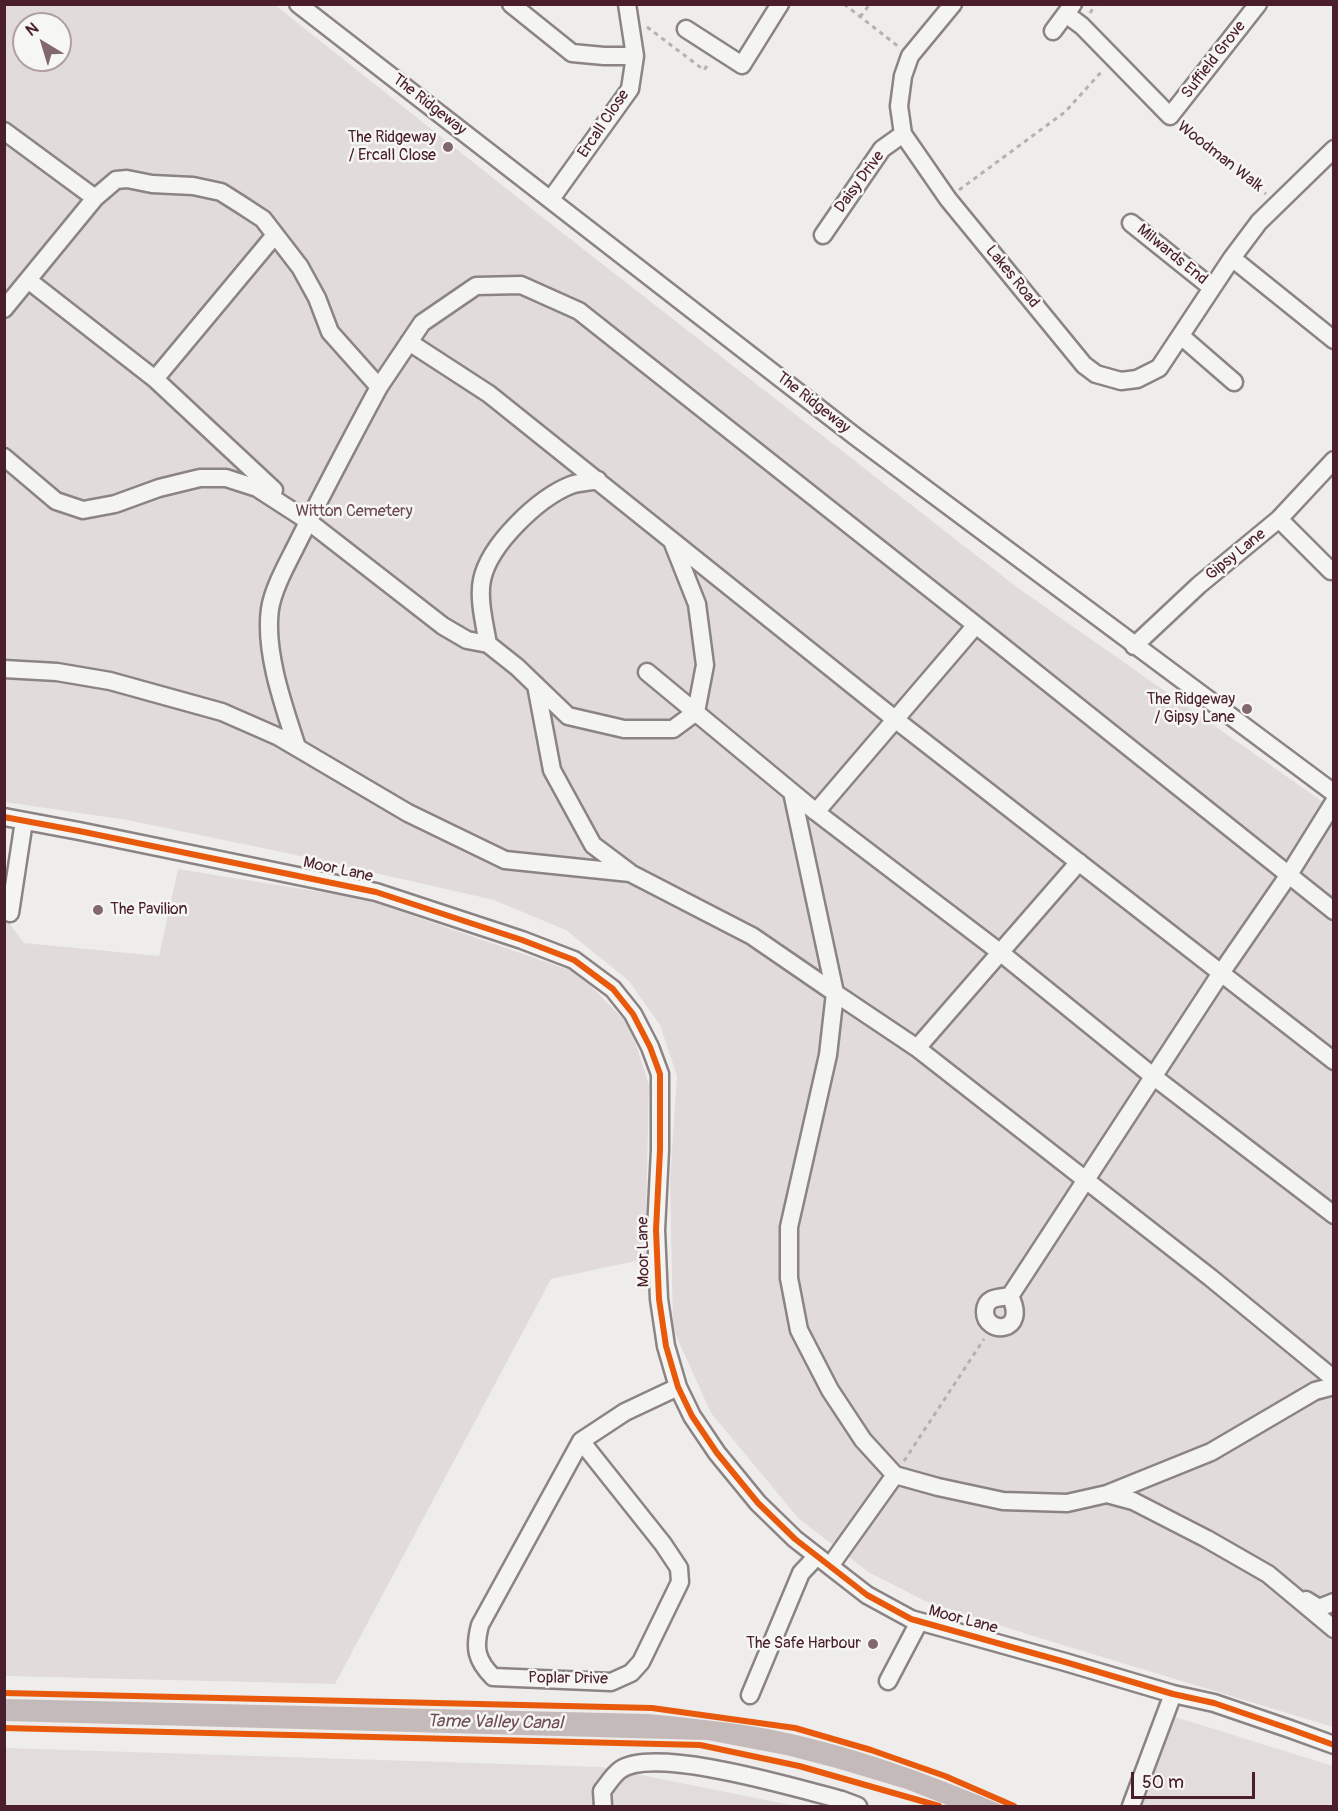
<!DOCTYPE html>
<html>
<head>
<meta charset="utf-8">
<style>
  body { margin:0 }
  #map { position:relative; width:1338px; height:1811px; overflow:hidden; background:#eeedeb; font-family:Pangolin,sans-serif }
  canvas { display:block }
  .frame { position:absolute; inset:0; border:6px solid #4a1f2b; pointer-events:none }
  .north { position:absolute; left:12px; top:12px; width:60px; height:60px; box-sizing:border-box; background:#f6f6f2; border:2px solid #b1a0a2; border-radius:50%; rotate:322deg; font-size:16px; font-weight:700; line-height:24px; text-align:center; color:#4a1f2b }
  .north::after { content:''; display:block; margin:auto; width:21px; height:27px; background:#83676e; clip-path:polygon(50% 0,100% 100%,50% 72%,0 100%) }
  .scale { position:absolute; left:1131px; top:1772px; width:124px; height:27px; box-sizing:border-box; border:3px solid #4a1f2b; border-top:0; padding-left:8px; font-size:18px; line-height:21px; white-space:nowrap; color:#4a1f2b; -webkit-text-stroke:4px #f6f6f2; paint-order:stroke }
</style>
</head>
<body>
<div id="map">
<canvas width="1338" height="1811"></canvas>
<div class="frame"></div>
<div class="north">N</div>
<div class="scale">50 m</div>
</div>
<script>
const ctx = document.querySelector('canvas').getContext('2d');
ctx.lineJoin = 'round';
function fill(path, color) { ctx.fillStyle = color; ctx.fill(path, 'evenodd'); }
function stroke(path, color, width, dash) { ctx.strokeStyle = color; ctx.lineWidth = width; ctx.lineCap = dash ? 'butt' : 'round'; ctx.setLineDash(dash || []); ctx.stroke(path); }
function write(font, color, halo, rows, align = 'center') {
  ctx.font = font + ' Pangolin,sans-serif'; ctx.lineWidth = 5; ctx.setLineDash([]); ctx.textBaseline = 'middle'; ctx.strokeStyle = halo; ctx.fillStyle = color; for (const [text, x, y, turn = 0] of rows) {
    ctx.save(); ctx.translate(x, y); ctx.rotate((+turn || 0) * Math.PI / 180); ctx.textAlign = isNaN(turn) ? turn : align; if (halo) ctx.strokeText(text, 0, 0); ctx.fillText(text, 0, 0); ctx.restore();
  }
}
const built = new Path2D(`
  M1175,1717L1333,1766V1806H1137Z
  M5,1748L601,1767L796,1806H5Z`);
const green = new Path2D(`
  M5,5H275L551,224L1018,588L1333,809V1727L1030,1635L925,1601L870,1573L799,1519L711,1413L673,1329L670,1180L677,1076L660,1025L629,981L566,930L494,900L296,855L127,820L5,802ZM24,24H60V60H24Z
  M178,869L364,899L578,973L630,1026L649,1085L645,1259L551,1279L335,1684L5,1676L4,916L24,943L159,956Z`);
const water = new Path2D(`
  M5,1699L649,1714C689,1718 729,1722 768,1729C850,1745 927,1773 1004,1806H949L906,1789L836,1768L786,1755L707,1740L5,1721Z`);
const path = new Path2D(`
  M844,4L899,47
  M1090,13L1096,4
  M860,17L870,4
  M647,27L704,70L709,63
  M1179,127L1266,194
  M959,190L1065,112L1103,70
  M904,1461L984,1339`);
const minor = new Path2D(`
  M298,4L856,437L1334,793
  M511,4L572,53L604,56H635
  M953,4L910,56L903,76L899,106L903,134L948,199L1084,365L1096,374L1121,381L1137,379L1159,368L1232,258
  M1066,14L1082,26L1170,116L1258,4
  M686,29L742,65L780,4
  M1053,31L1073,4
  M4,131L95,198L116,180L127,179L152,184L193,186L221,192L240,204L263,219L300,267L317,298L330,332L379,387L422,323L476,286L521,285L579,311L972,622L1334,911
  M1334,149L1259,222L1232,258L1334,340
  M551,199L630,89L635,56L627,4
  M1131,223L1212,288
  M823,235L882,149L903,134
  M28,280L155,379L274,490
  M4,309L95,198
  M1181,336L1234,382
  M409,342L489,394L896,720L1334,1061
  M155,379L275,235
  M4,457L56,501L83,510L115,504L159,488L200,478H226L257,488L308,521L443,626L467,640L488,644
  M598,480C589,482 579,482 571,485C538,498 489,545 482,580C478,599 485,626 488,644L517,667L568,716L624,729H673L696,712L705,665L697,604L672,541
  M1279,519L1331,571
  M1134,646L1199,585L1279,519L1334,460
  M4,669L57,672L110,681L222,712L279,737L408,813L505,860L630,873L752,936L835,993L828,1055L789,1227V1278L799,1330L830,1390L863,1440L895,1475L938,1487L1003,1501L1067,1503L1107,1494L1133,1501L1207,1539L1268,1574L1334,1629
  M647,672L816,812L1001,953L1154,1077L1334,1215
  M536,685L552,770L593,845L629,872
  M297,747C284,707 264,652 270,609C273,589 287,564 296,546C323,492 351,439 379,387
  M792,792L835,993L917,1048L1211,1278L1334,1379
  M816,812L976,625
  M4,817L79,831L376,892L522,940L574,960L613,989L633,1014L650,1047L660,1074V1150L656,1230L659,1299L666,1346L678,1387L692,1416L717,1453L758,1503L795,1539L867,1595L911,1619L1065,1662L1173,1694L1214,1703L1290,1729L1334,1745
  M10,913L24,821
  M917,1048L1079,862
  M1010,1296L1221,973L1288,876L1334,802
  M1010,1296C1029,1334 984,1335 985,1311C986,1296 1000,1298 1010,1296Z
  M581,1441L663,1544L679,1568L680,1582L641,1662L631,1673L611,1682L493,1677C476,1660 474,1648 480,1625L581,1441L625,1412L678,1387
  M1107,1494L1211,1452L1315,1391L1334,1386
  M830,1566L895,1475
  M1306,1600L1319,1608L1334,1602
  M888,1681L919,1622
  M750,1695L801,1573L817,1556
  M603,1806L602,1791C607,1785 613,1775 620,1770C654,1745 799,1789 842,1800L858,1806
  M1131,1806L1173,1694`);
const cycleway = new Path2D(`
  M4,817L79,831L376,892L522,940L574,960L613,989L633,1014L650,1047L660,1074V1150L656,1230L659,1299L666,1346L678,1387L692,1416L717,1453L758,1503L795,1539L867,1595L911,1619L1065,1662L1173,1694L1214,1703L1290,1729L1334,1745
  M4,1693L652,1708L795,1728L871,1750L945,1776L1014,1806
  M4,1728L700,1745L799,1766L939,1806`);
const markers = [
  [448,147,6,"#83676e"],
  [1247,709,6,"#83676e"],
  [98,910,6,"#83676e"],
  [873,1644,6,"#83676e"]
];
const streetNames = [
  ["Suffield Grove",1214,60,-52],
  ["The Ridgeway",429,105,38],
  ["Ercall Close",604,124,-56],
  ["Woodman Walk",1220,157,38],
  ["Daisy Drive",860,182,-54],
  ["Milwards End",1172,255,39],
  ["Lakes Road",1012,277,51],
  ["The Ridgeway",813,403,38],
  ["Gipsy Lane",1236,555,-39],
  ["Moor Lane",338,870,12],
  ["Moor Lane",644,1252,-91],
  ["Moor Lane",963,1620,15],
  ["Poplar Drive",568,1679,1]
];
const poiNames = [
  ["The Ridgeway",436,138],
  ["/ Ercall Close",436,156],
  ["The Ridgeway",1235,700],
  ["/ Gipsy Lane",1235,718],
  ["The Pavilion",110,910,"left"],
  ["The Safe Harbour",861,1644]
];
const parkNames = [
  ["Witton Cemetery",354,512]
];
const waterNames = [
  ["Tame Valley Canal",495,1723,1]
];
fill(built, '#e2dddc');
fill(green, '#e1dcdb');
fill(water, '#c5baba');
stroke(minor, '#8c8385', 21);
stroke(path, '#b5b1b0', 3, [4.5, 4.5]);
stroke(minor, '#f4f4f2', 16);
stroke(cycleway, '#e8590c', 6);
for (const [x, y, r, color] of markers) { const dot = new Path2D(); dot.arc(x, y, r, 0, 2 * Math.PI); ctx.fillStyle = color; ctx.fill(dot); stroke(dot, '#f6f6f2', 2); }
write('16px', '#4a1f2b', '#f6f6f2', streetNames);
write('16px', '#4a1f2b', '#f6f6f2', poiNames, 'right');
write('16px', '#6d4b54', '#f6f6f2', parkNames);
write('italic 18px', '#6f4e56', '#f6f6f2', waterNames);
</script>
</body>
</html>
